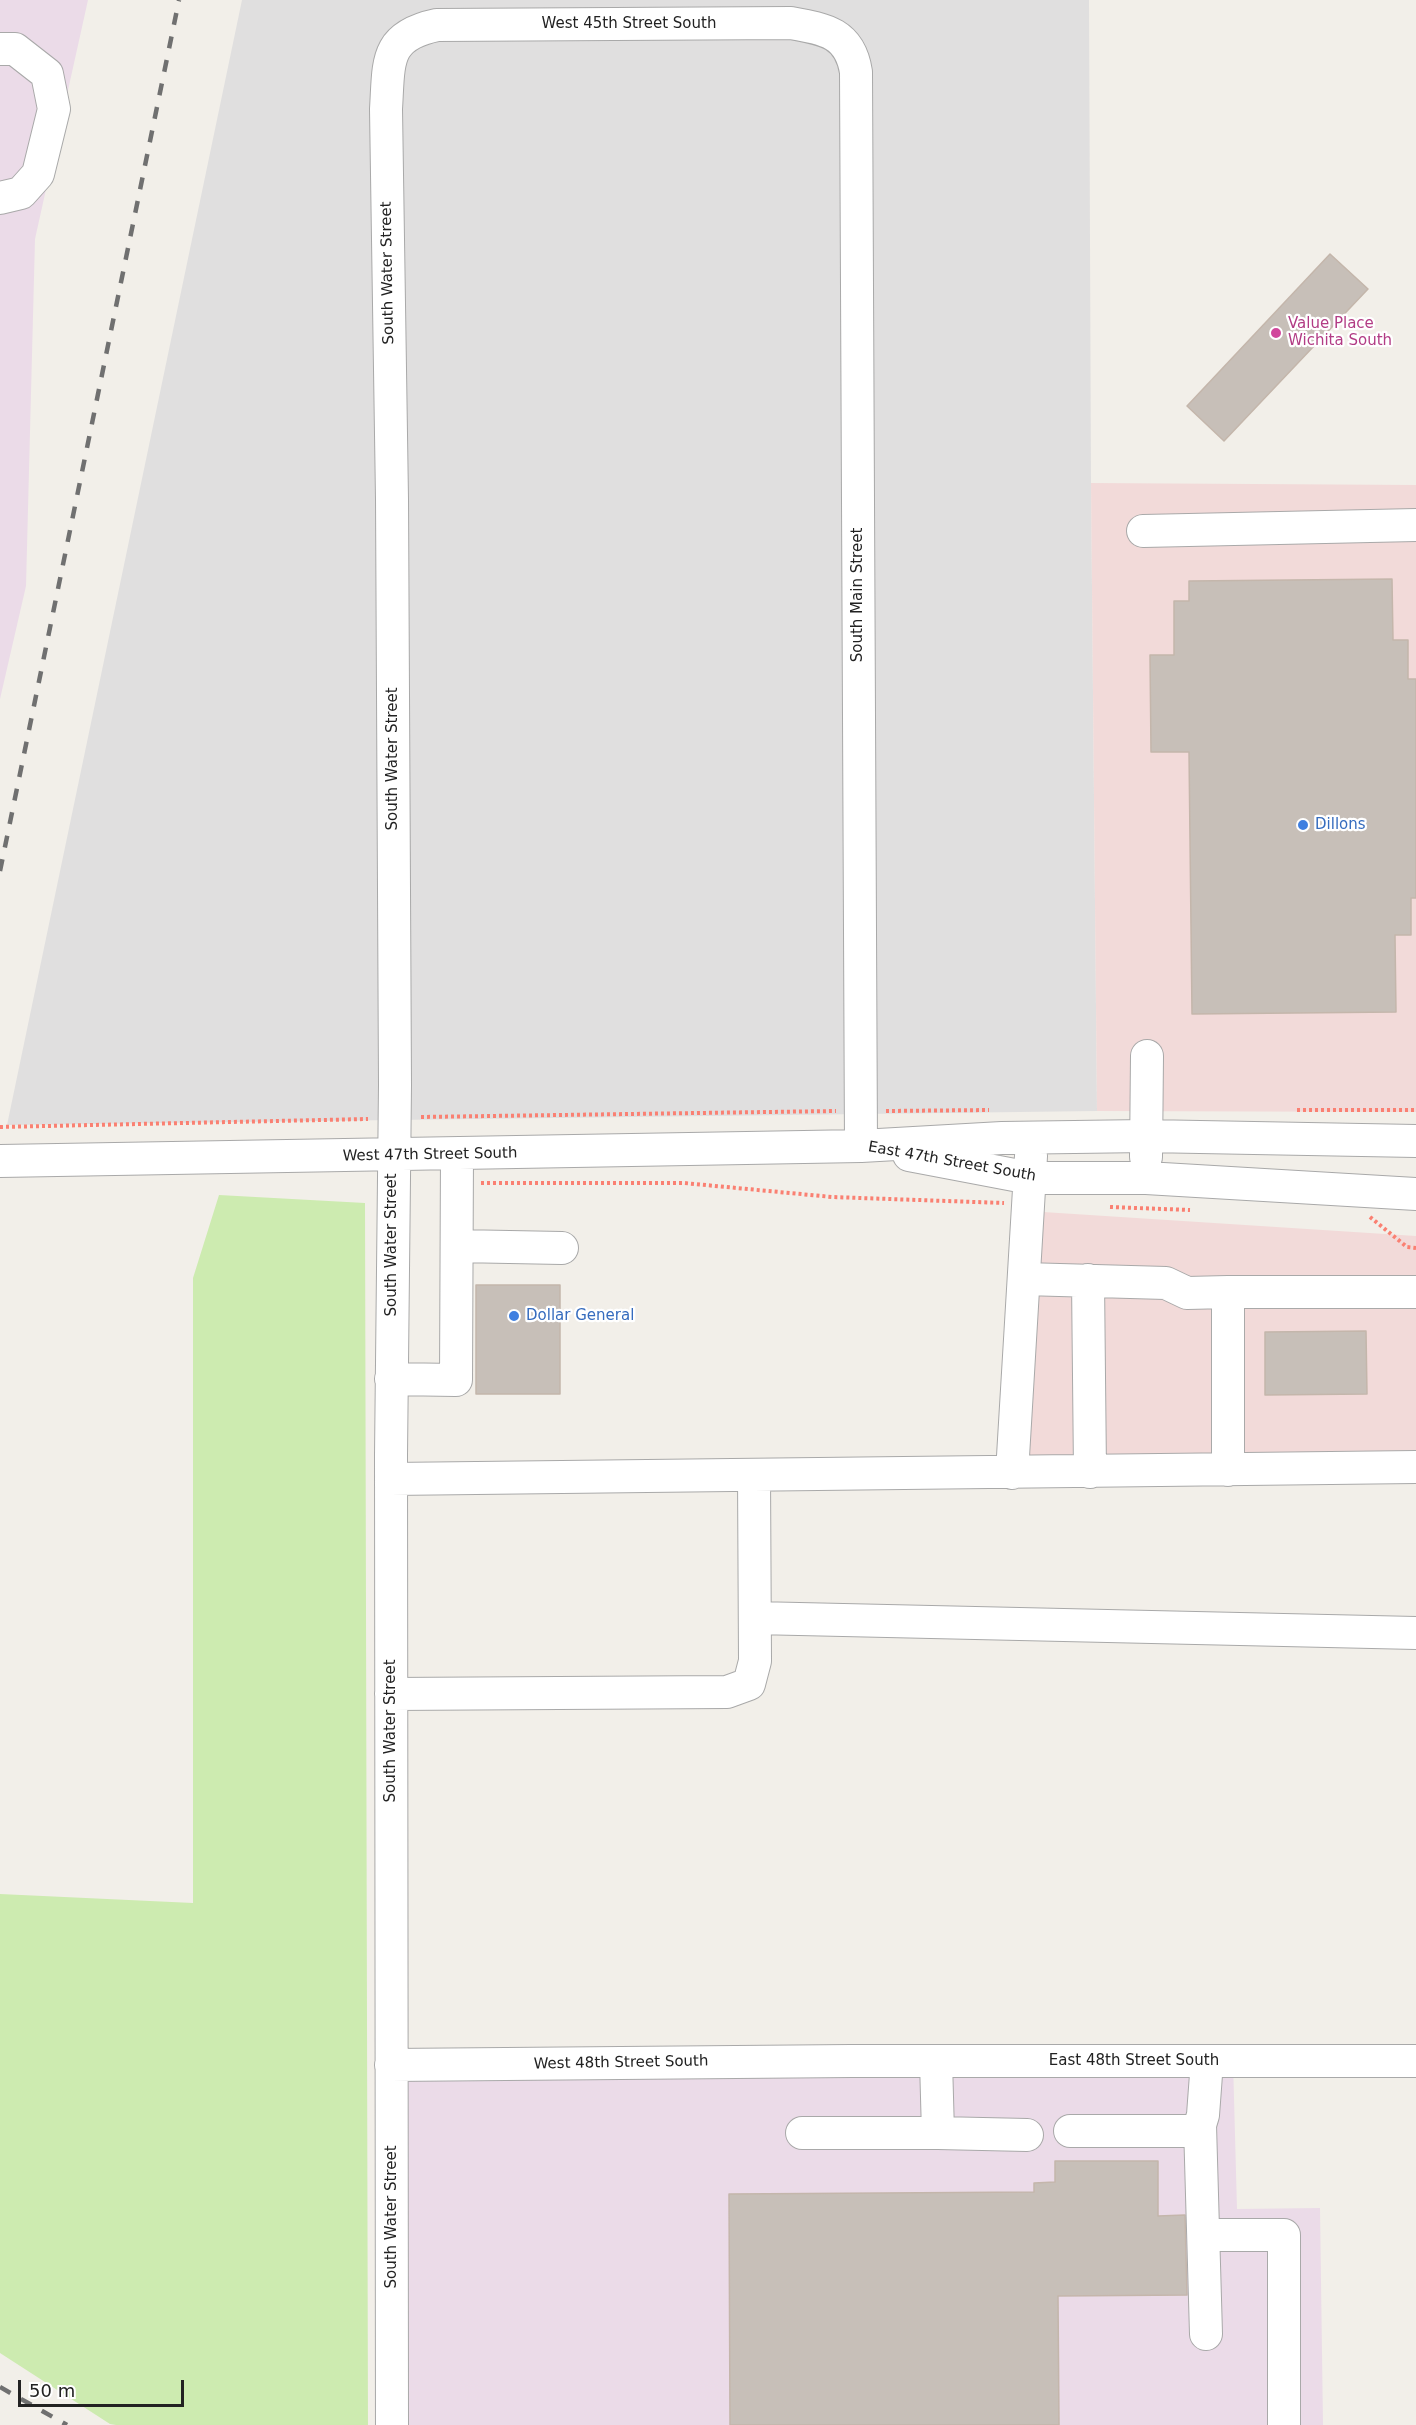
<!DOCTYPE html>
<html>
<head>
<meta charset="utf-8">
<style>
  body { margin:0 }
  #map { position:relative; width:1416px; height:2425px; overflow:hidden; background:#f2efe9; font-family:"DejaVu Sans",sans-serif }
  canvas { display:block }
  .scale { position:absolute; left:18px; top:2380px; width:166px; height:27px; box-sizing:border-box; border:3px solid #222; border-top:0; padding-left:8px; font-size:18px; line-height:21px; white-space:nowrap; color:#222; -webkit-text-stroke:4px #fff; paint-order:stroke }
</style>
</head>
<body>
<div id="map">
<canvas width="1416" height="2425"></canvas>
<div class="scale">50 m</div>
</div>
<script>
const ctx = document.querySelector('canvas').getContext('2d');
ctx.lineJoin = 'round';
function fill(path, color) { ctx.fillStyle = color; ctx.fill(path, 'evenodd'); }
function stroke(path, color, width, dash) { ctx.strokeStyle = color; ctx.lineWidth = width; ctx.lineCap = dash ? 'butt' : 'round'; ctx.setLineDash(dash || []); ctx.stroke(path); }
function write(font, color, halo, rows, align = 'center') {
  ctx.font = font + ' "DejaVu Sans",sans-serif'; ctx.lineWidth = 4.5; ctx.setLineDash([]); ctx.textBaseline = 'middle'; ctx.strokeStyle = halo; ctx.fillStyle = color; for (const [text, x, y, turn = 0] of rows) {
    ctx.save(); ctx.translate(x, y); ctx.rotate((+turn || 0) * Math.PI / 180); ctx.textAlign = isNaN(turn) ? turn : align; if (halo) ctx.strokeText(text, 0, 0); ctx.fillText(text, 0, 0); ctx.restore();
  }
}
const residential = new Path2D(`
  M242,0H1089L1091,483L1097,1111L7,1125Z`);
const commercial = new Path2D(`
  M1091,483L1416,485V1112L1097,1111Z
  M1012,1210L1416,1236V1453L1000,1460Z`);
const industrial = new Path2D(`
  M0,0H88L35,239L26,586L0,699Z
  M1233,2061L1237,2209L1320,2208L1323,2425H392L391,2065Z`);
const grass = new Path2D(`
  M219,1195L365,1203L368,2425H116L110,2424L0,2353V1894L193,1903V1278Z`);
const building = new Path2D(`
  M1330,254L1368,289L1224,441L1187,406Z
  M1392,579L1393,640H1408V679H1416V898H1411V935H1395L1396,1012L1192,1014L1189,752H1151L1150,655H1174V601H1189V581Z
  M476,1285H560V1394H476Z
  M1366,1331L1367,1394L1265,1395V1332Z
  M1055,2161H1158V2216L1185,2215L1187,2295L1058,2296L1059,2425H730L729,2194L1034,2192V2183L1055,2182Z`);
const path = new Path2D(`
  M1297,1110H1416
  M886,1111L989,1110
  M421,1117L836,1111
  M0,1127L368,1119
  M481,1183H684L832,1197L1004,1203
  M1110,1207L1190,1210
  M1370,1217L1407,1247L1416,1248`);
const minor = new Path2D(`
  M0,49H15L47,74L54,109L38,174L21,193L0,198
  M1143,531L1416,525
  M909,1155L1030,1178H1146L1416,1194
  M1146,1157L1147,1056
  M0,1161L861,1146L1002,1138L1146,1136L1416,1141
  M457,1246L562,1248
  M1024,1279L1166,1283L1187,1293L1228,1292
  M1088,1280L1090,1472
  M391,1379L456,1380L457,1154
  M1228,1470V1292H1416
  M1012,1473L1031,1156
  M391,1479L1416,1467
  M755,1618L1416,1633
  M391,1694L727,1692L749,1684L755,1661L754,1475
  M936,2061L938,2133L1027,2135
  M391,2065L851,2061H1416
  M1200,2125L1206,2334
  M1070,2131H1191L1200,2125L1203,2115L1207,2061
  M802,2133H938
  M1204,2235H1284V2425
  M392,2425L391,1455L395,1085L392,499L386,109C389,62 384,36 437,25L791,23C825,29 850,33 856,72L861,1146`);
const rail = new Path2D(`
  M0,871L179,0
  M0,2387L67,2425`);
const markers = [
  [1276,333,6,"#d1479c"],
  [1303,825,6,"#3f7fe0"],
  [514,1316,6,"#3f7fe0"]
];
const streetNames = [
  ["West 45th Street South",629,24],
  ["South Water Street",388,273,-91],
  ["South Main Street",858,595,-90],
  ["South Water Street",393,759,-90],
  ["West 47th Street South",430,1155,-1],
  ["East 47th Street South",952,1162,10],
  ["South Water Street",392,1245,-90],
  ["South Water Street",391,1731,-90],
  ["East 48th Street South",1134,2061],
  ["West 48th Street South",621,2063,-1],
  ["South Water Street",392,2217,-90]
];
const hotelNames = [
  ["Value Place",1288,324],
  ["Wichita South",1288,341]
];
const shopNames = [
  ["Dillons",1315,825],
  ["Dollar General",526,1316]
];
fill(residential, '#e0dfdf');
fill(commercial, '#f2dad9');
fill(industrial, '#ebdbe8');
fill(grass, '#cdebb0');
fill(building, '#c7bfb8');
stroke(building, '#c4b6ab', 1.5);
stroke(minor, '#a9a9a9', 34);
stroke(path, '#fa8072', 4, [3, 3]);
stroke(minor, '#fff', 32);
stroke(rail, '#707070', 4.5, [12, 12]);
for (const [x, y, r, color] of markers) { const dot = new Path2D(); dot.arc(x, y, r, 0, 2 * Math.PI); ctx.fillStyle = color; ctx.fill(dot); stroke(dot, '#fff', 2); }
write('15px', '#222', '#fff', streetNames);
write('15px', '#b23c85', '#fff', hotelNames, 'left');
write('15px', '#366cbe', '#fff', shopNames, 'left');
</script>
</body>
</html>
